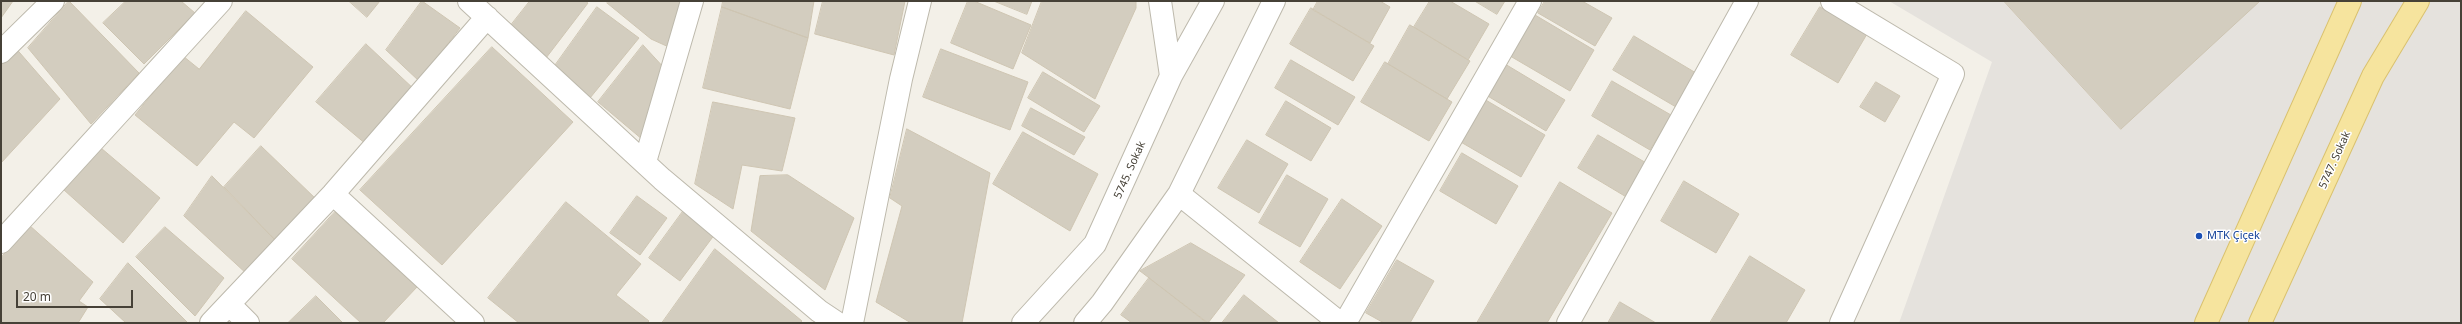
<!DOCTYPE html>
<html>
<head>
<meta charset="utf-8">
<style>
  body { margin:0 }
  #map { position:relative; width:2462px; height:324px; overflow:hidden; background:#f3f0e8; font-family:"Noto Sans",sans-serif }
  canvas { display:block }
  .frame { position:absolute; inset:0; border:2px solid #464137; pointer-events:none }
  .scale { position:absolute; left:16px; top:290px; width:117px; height:18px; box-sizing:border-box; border:2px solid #464137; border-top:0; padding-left:5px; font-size:12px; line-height:14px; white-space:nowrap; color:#464137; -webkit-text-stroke:3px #fff; paint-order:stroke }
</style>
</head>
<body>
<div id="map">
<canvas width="2462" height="324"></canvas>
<div class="frame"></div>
<div class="scale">20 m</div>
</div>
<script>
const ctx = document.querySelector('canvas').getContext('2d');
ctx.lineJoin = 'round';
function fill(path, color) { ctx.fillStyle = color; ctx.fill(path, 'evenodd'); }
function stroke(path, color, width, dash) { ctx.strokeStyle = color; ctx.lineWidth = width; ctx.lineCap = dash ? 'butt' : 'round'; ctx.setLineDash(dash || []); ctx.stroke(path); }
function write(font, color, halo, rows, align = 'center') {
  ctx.font = font + ' "Noto Sans",sans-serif'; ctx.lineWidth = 3; ctx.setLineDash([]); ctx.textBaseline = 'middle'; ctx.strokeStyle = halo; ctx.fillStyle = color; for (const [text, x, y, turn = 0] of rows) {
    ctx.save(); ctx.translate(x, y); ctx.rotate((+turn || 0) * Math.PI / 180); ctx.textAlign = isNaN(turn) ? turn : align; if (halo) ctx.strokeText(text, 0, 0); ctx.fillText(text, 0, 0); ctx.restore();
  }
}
const industrial = new Path2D(`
  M1889,1H2461V323H1899L1992,62Z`);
const building = new Path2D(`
  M1,1H13L1,18Z
  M69,1L139,73L91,124L28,48Z
  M126,1H181L195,13L144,64L103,23Z
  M349,1H380L367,17Z
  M422,1L460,28L419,81L386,50Z
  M530,1H585L588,3L546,58L508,29Z
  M609,1H683L671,48L651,39L607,3Z
  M723,1H814L808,38L722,7Z
  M823,1H905L894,55L815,34Z
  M968,1H974L1031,25L1013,69L951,43Z
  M994,1H1032L1027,14Z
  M1042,1H1136V8L1095,99L1022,53Z
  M1318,1H1380L1390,7L1370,43L1313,10Z
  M1430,1H1450L1489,24L1468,60L1414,27Z
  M1475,1H1505L1497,14Z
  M1545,1H1582L1612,18L1595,46L1538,13Z
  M2004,1H2260L2121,129Z
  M597,7L639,38L590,98L554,67Z
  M722,7L808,38L790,109L703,88Z
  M1820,7L1867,34L1838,83L1791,55Z
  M1311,8L1374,46L1353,81L1290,44Z
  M246,11L313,67L254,138L234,122L197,166L135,115L183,56L199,69Z
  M1530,12L1594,50L1570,91L1505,53Z
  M1410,25L1470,61L1447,99L1388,64Z
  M1634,36L1696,73L1676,107L1613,70Z
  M366,44L416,91L367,145L316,102Z
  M13,45L60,99L1,163V59Z
  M643,45L666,70L643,140L598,102Z
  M492,47L573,122L442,265L360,190Z
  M941,49L1028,82L1010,130L923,97Z
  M1291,60L1355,97L1338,125L1275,88Z
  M1385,62L1452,102L1429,141L1361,102Z
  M1505,64L1565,100L1546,131L1486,95Z
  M1043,72L1100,106L1084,132L1028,98Z
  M1612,81L1671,115L1650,150L1592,116Z
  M1876,82L1900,96L1885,122L1860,107Z
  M1484,99L1545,135L1521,177L1459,141Z
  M1286,101L1331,128L1311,161L1266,135Z
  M713,102L795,118L782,171L742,165L733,209L695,184Z
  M1031,108L1085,137L1074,155L1022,126Z
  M907,129L990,173L962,323H911L876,302L902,206L890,198Z
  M1023,132L1098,174L1070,231L993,184Z
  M1598,135L1648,164L1628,198L1578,168Z
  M1247,140L1288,164L1259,213L1218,188Z
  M261,146L316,199L278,243L224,187Z
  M101,148L160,198L123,243L64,190Z
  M1462,153L1518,186L1496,224L1440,191Z
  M788,175L854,218L825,290L751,231L760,176Z
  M1287,175L1328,199L1300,247L1259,223Z
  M212,176L278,243L248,275L184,216Z
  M1684,181L1739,214L1716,253L1661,221Z
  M1560,182L1612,213L1547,323H1477Z
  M637,196L667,218L640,255L610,233Z
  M1342,199L1382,226L1340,289L1300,262Z
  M566,202L641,264L616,295L649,321L647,323H519L488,298Z
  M684,210L715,234L680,281L649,258Z
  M335,212L417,287L383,323H361L292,259Z
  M29,225L93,282L79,301L88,307L78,323H1V258Z
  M165,227L224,278L195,316L136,257Z
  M1191,243L1245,275L1208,323L1140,271Z
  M715,249L802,321L800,323H662Z
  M1750,256L1805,290L1786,323H1710Z
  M1397,260L1434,281L1410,323H1384L1366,313Z
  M128,263L188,323H126L100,299Z
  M1149,278L1207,323H1132L1121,315Z
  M1244,295L1279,323H1222Z
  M316,296L343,323H288Z
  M1620,302L1656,323H1608Z`);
const minor = new Path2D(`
  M469,1L662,179L819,311L837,323
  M1160,1L1171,76
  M1832,1L1953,74L1841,323
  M1,52L53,1
  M645,162L692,1
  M333,194L473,323
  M1179,194L1340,323
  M1,242L221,1
  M229,304L248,323
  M211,323L333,194L487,17
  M852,323L901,79L920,1
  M1023,323L1095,244L1171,76L1213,1
  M1085,323L1102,303L1179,194L1274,1
  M1345,323L1530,1
  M1568,323L1747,1`);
const major = new Path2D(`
  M2206,323L2350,1
  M2260,323L2373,76L2418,1`);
const markers = [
  [2199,236,4,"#1a4fb4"]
];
const streetNames = [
  ["5747. Sokak",2335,160,-66],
  ["5745. Sokak",1130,170,-66]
];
const transitNames = [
  ["MTK Çiçek",2207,236]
];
fill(industrial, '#e5e2dd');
fill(building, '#d3cdbf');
stroke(building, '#cec5b2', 1);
stroke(minor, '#bdb9ac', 24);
stroke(major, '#dac26f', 24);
stroke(minor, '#fff', 22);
stroke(major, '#f6e49e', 22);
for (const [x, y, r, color] of markers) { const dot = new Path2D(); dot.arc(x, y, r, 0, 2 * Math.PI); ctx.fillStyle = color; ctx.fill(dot); stroke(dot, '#fff', 1.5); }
write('11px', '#464137', '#fff', streetNames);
write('11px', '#164399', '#fff', transitNames, 'left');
</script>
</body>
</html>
